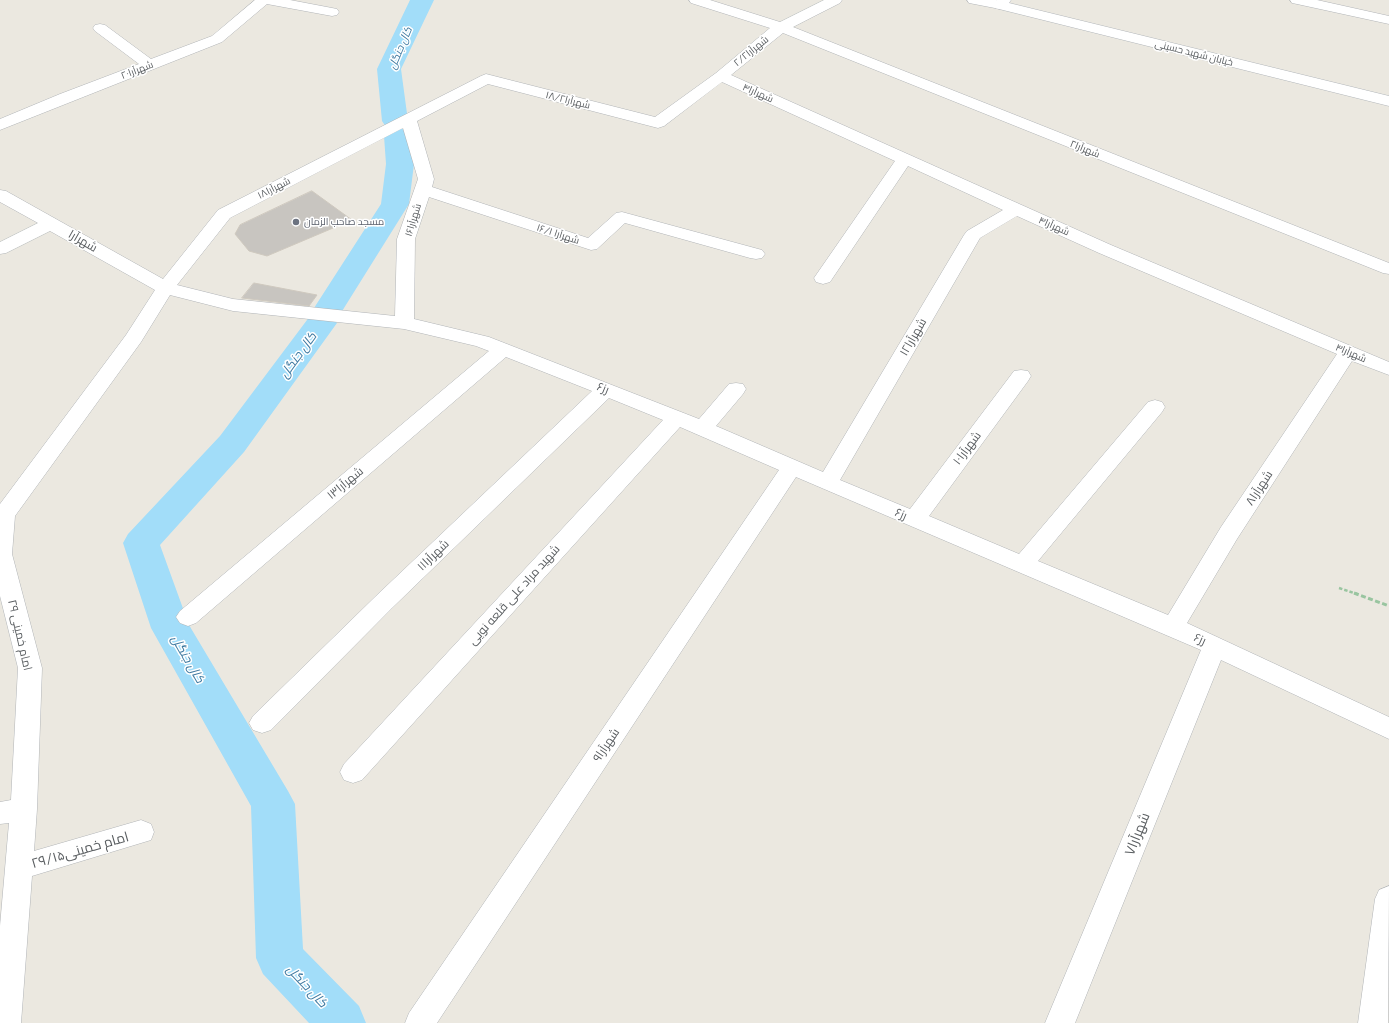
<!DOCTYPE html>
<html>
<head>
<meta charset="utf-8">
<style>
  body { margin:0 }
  canvas { display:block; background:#ebe8e0 }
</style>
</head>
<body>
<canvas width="1389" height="1023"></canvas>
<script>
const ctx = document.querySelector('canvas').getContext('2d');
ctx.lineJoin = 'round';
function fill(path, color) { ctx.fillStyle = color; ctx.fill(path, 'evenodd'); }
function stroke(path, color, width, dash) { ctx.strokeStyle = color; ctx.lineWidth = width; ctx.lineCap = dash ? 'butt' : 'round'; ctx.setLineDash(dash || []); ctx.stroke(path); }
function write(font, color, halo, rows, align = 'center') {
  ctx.font = font + ' "Exo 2",Cairo,sans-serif'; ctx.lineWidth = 3; ctx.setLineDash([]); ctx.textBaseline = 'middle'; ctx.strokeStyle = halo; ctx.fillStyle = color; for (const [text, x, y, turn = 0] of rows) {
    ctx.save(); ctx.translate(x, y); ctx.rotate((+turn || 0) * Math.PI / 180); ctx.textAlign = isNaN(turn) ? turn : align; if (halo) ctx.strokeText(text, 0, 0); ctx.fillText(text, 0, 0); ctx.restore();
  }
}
const canal = new Path2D(`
  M410,0H434L401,69L408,121L404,127L398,128L406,130L410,136L414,164L409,204L344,308L340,315L332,317L337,323L244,452L160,545L189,625L288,791L295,804L303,949L359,1006L366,1023H309L263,974L256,958L251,806L151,628L123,543L128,534L220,436L310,316L318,314L314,308L381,204L386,164L384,136L388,130L394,129L386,127L382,121L377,69Z`);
const building = new Path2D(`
  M312,191L352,220L267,256L249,251L235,234L240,225Z
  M254,283L317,295L309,306L242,298Z`);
const pathFar1 = new Path2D(`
  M1339,588L1357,594`);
const path = new Path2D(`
  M1354,593L1389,606`);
const minor = new Path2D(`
  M255,0H290L332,8L337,9L339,12L337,15L332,16L267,4L222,42L0,130V119L60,94L139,64L95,31L93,28L95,25L100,24L105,25L151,59L212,36Z
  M689,0H710L780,22L824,0H842L840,3L793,27L1389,263V274L1383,273L783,33L731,75L1111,245L1389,362V375L1352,361L1237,539L1187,623L1389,717V739L1221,660L1075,1023H1045L1201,650L796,477L437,1023H405L409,1013L779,470L680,427L362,780L353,783L344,780L340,772L344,764L663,420L609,398L392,608L271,730L262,733L253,730L249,723L253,716L376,596L592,391L506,357L196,623L188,626L180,623L176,617L180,611L489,351L476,346L404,329L233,311L170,295L141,342L15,516L12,554L42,668L37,809L34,851L141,820L151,824L154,832L151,840L32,876L21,1023H0V926L9,823L0,824V802L11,800L18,668L0,596V504L126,335L155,290L50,231L6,253L0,254V242L38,223L0,202V190L6,191L163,279L218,210L481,76L486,74L655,117L716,73L770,28L691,3ZM722,82L895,161L814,278L816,282L823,284L830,282L908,166L1003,210L967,231L964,235L823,472L716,426L743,394L746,389L743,384L736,383L729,384L699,419L489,337L414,319L415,239L429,197L591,250L597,249L625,223L750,258L756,259L762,258L765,254L762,250L622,212L616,213L588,238L432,187L434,179L417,121L488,84L658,128L664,126ZM403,128L418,179L397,239L395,316L233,299L177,285L230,218ZM1017,216L1099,253L1337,354L1221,527L1168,615L1038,561L1162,412L1165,407L1162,402L1155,400L1148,402L1019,554L929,516L1028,381L1031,376L1028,371L1021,370L1014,371L910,509L840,480L980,238Z
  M967,0H996L1005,2L1007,5L1005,8L1000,9L969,3Z
  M1290,0H1317L1389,16V24L1297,4L1292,3Z
  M1389,886L1388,1023H1358L1375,899L1379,890Z`);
const secondary = new Path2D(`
  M997,0H1011L1009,3L1389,96V106L995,8L993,5Z`);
const markers = [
  [296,222,4,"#6b7280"]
];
const farStreetnames = [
  ["شهرآرا۲/۲",751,51,-39],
  ["خیابان شهید حسینی",1194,53,14],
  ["شهرآرا۲۰",137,70,-21],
  ["شهرآرا۴",758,93,24],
  ["شهرآرا۱۸/۲",568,100,14],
  ["شهرآرا۲",1085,149,22],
  ["شهرآرا۱۸",274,188,-27],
  ["شهرآرا۱۶",413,220,-73],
  ["شهرآرا۴",1054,226,24],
  ["شهرآرا ۱۶/۱",558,234,18],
  ["شهرآرا۴",1351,353,23]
];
const farWorshipnames = [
  ["مسجد صاحب الزمان",304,222]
];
const farWaternames = [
  ["کال جنگل",400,48,-67]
];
const streetNames = [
  ["شهرآرا",83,241,30],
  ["شهرآرا۱۲",913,337,-60],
  ["رز۶",603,388,22],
  ["شهرآرا۱۰",967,448,-53],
  ["شهرآرا۱۳",345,483,-40],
  ["شهرآرا۸",1259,488,-57],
  ["رز۶",901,514,23],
  ["شهرآرا۱۱",433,555,-44],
  ["شهید مراد علی قلعه نویی",514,595,-48],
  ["امام خمینی ۲۹",20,635,77],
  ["رز۶",1200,639,24],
  ["شهرآرا۹",606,745,-56]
];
const waterNames = [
  ["کال جنگل",298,355,-54],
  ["کال جنگل",188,659,60],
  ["کال جنگل",307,986,47]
];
const nearStreetnames = [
  ["شهرآرا۷",1137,834,-68],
  ["امام خمینی۲۹/۱۵",80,850,-16]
];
fill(canal, '#a2ddf9');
fill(building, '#c8c5c0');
stroke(building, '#cfc9bf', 1);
stroke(minor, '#b1b4b7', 1);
stroke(secondary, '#b2b6ba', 1);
stroke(pathFar1, '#99c5a0', 2.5, [3.5, 2]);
stroke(path, '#99c5a0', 3, [5, 2.5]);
fill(minor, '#fff');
fill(secondary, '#fff');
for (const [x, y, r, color] of markers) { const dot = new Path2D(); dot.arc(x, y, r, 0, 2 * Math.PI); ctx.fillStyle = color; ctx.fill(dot); stroke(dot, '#fff', 1.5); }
write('10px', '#595d60', '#fff', farStreetnames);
write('10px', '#5b616d', '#fff', farWorshipnames, 'left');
write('italic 11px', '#3f7aa1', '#fff', farWaternames);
write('12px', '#595d60', '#fff', streetNames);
write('italic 13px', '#3f7aa1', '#fff', waterNames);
write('14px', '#595d60', '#fff', nearStreetnames);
</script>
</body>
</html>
